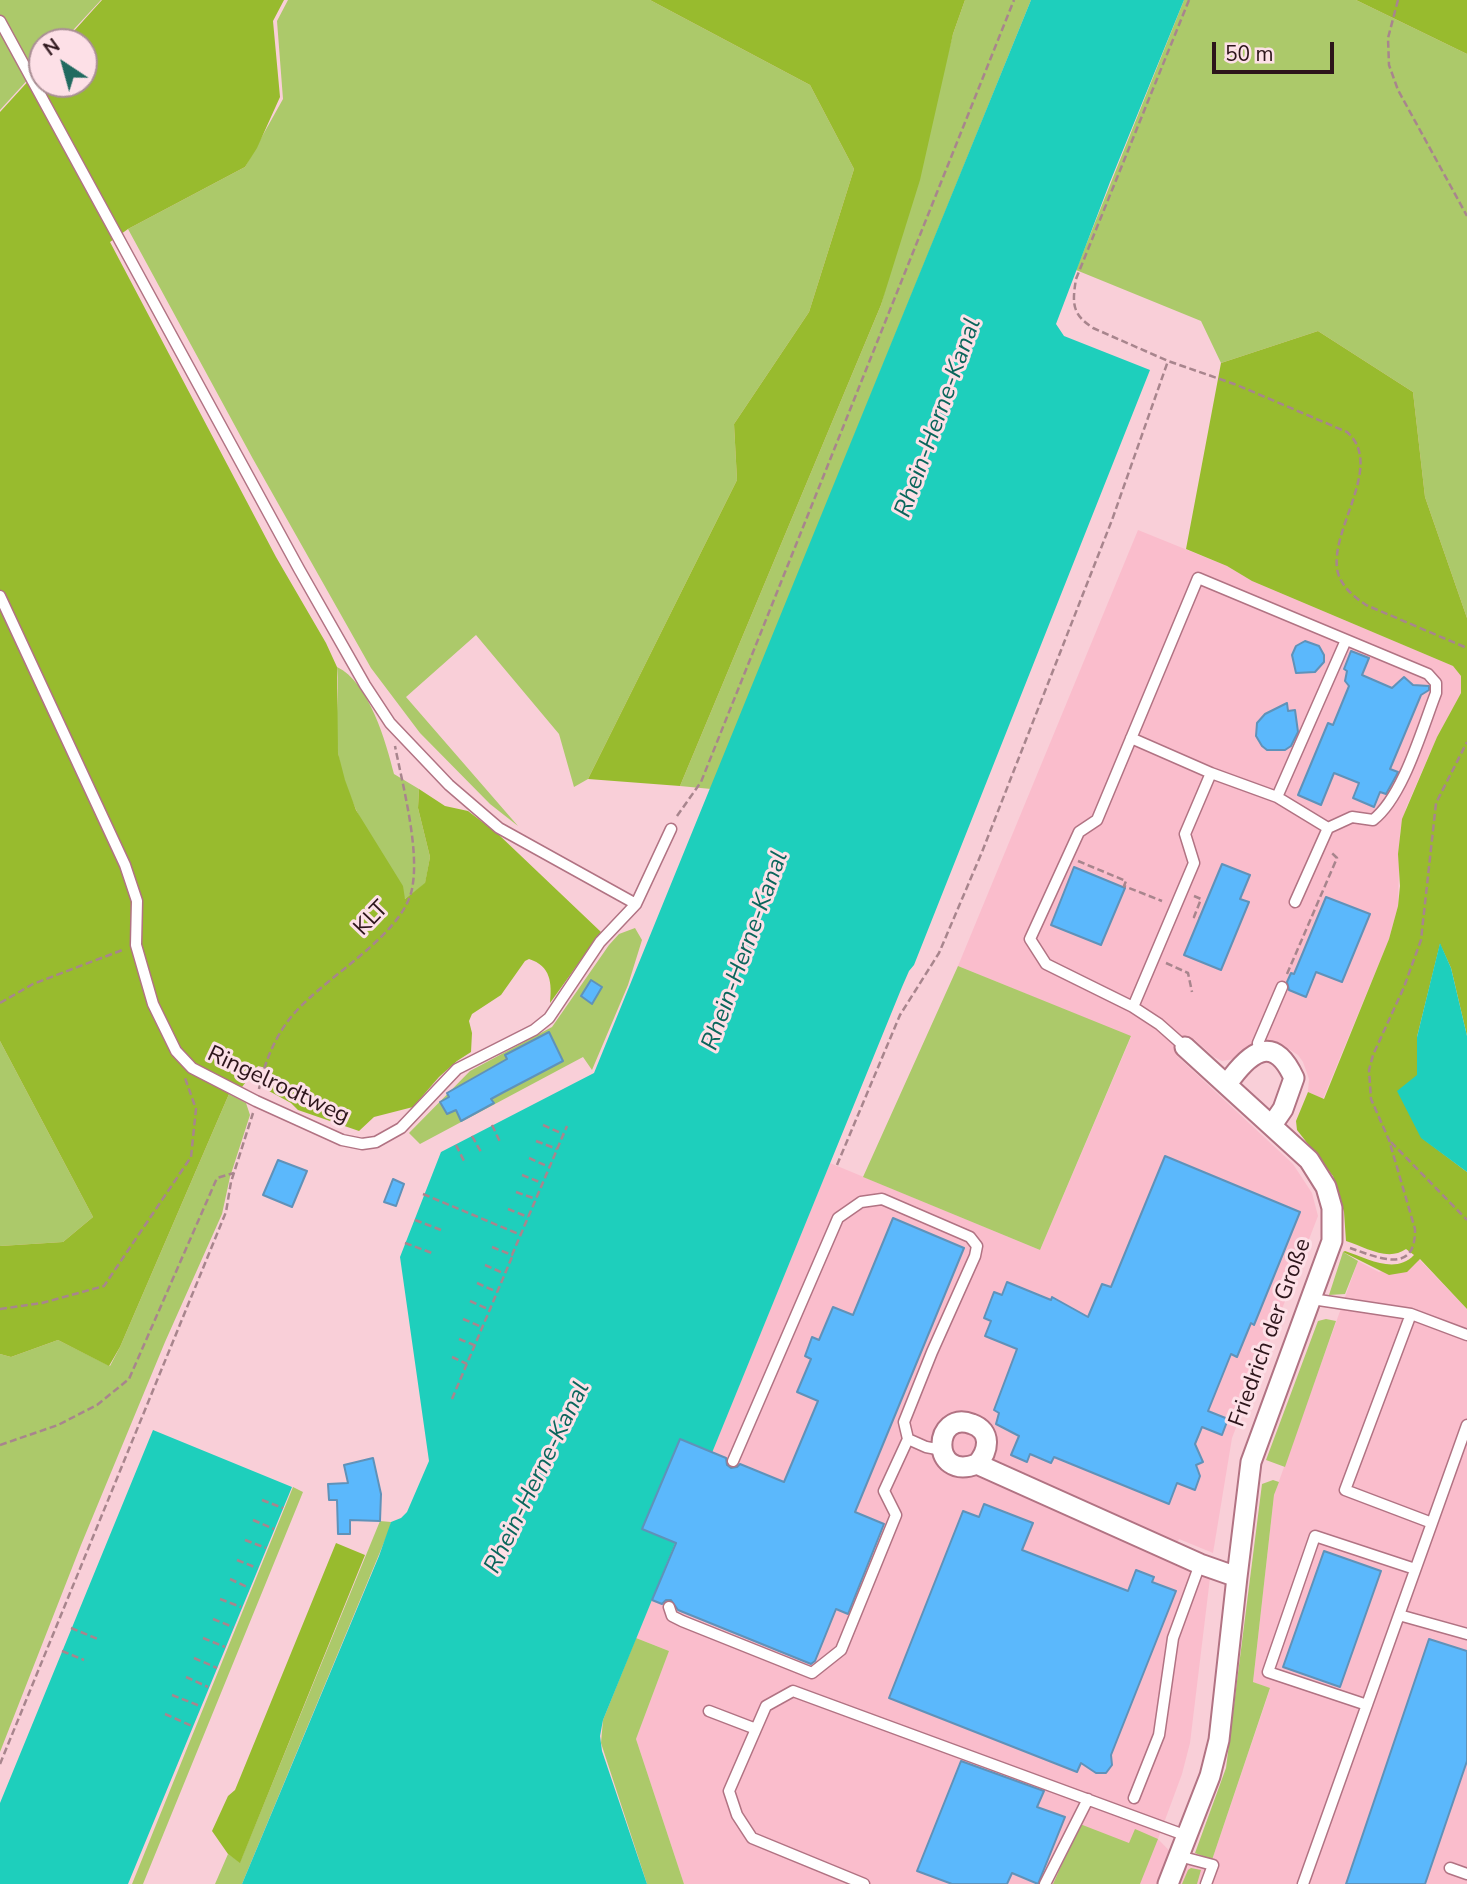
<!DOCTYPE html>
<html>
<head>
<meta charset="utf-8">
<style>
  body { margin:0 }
  #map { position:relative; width:1467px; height:1884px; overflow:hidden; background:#f9cfd8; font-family:"Nunito Sans",sans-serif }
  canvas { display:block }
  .north { position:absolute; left:28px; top:28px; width:70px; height:70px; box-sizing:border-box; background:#fde0e7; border:2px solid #aa8f95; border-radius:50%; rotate:324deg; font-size:19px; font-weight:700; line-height:28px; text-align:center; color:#2d151b }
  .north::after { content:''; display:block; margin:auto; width:24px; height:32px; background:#216a60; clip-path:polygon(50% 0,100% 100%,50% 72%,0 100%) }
  .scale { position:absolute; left:1212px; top:42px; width:122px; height:32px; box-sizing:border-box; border:4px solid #2d151b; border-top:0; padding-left:9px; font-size:21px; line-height:24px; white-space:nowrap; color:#2d151b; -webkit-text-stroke:5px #fde0e7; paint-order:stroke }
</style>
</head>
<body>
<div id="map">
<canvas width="1467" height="1884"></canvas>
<div class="north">N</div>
<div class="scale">50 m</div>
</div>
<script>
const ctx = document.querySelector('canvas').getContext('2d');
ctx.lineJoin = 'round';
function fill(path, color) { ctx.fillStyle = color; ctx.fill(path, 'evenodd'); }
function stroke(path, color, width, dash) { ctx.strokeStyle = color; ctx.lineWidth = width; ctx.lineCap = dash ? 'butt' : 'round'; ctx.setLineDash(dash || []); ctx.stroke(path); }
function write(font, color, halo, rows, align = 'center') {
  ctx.font = font + ' "Nunito Sans",sans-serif'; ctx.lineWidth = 6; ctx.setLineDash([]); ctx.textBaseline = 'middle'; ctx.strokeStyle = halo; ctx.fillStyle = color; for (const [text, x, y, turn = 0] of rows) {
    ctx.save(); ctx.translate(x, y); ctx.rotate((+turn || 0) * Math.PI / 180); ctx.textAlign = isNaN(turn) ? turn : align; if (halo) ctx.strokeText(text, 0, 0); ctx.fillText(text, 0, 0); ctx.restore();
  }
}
const built = new Path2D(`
  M1138,530L1227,566L1252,581L1453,666L1461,676L1462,686L1461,693L1437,737L1406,808L1400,832L1398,906L1389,939L1323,1099L1308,1092L1309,1079L1303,1062L1298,1055L1281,1044L1258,1043L1246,1048L1234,1059L1222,1061L1214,1057L1194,1039L1177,1056L1293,1164L1312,1193L1318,1216L1232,1438L1213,1553L1179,1539L1169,1561L1210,1578L1190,1743L1182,1774L1158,1839L1187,1869L1195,1853L1212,1860L1270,1689L1253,1682L1274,1495L1358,1261L1379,1272L1419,1259L1467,1309V1884H684L636,1739L669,1651L636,1638L830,1163L1040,1250L1131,1037L958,966Z`);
const green = new Path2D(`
  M0,0H101L62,42H42V64L0,110Z
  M288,0H650L810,85L854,169L809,312L734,424L737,480L588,779L574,787L559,734L476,635L406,697L518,826L490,804L420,733L371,668L253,459L128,229L245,167L283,99L277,21Z
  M965,0H1031L711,789L680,786L881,305L953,34Z
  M1184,0H1356L1467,54V618L1425,497L1413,392L1318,331L1221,363L1201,321L1076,270Z
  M337,667C369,682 386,742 394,774L419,789L418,808L430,857L425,884L405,899C381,853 346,806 338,753C334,725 340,695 337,667Z
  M635,928L642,940L628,985L592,1070L583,1057L420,1144L409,1133L470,1071L552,1027L609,945L619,934Z
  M958,966L1131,1036L1040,1250L863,1177Z
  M0,1041L93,1217L63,1242L0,1246Z
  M229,1094L246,1103L250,1115L230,1177L222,1214L165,1342L81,1545L0,1752V1354L11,1357L58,1340L110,1366L120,1347Z
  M1343,1252L1358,1261L1345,1294L1329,1295Z
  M1326,1319L1336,1321L1285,1467L1266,1460L1318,1321Z
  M1273,1480L1279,1482L1274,1495L1253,1682L1270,1688L1212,1860L1195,1853L1226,1768L1262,1484Z
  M293,1487L303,1492L143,1884H132Z
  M380,1521L391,1522L390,1528L242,1884H215L228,1854L240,1862Z
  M636,1638L669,1651L636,1739L684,1884H647L601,1743L603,1720Z
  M1080,1824L1129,1843L1135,1829L1158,1839L1140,1884H1053Z
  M1191,1868L1201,1870L1197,1884H1182L1188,1870Z`);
const forest = new Path2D(`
  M102,0H284L273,21L280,97L257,148L245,167L128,229L110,242L276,557L326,643L337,667L338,753L345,780L356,810L403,886L405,899L425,883L430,857L418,808L419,789L445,806L468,811L498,834L601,932L550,1003C552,983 551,966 529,959L525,961L501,995L472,1014L469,1021L472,1033L471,1052L457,1061L439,1077L413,1107L374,1117L359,1131L298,1110L291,1103L269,1091L267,1088L270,1069L258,1066L242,1087L220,1077L216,1086L229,1094L120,1347L109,1366L58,1340L11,1357L0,1354V1246L63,1242L93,1217L0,1041V112L42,66V84H84V42H64Z
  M650,0H965L953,34L920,180L881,305L680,786L588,779L737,480L734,424L809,312L854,169L810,85Z
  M1356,0H1467V54Z
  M1318,331L1413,392L1425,497L1467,618V1036L1451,968L1440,944L1417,1037L1422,1138L1467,1172V1309L1420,1259L1407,1272L1389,1275L1343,1252L1345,1251C1367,1258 1395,1275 1414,1255L1406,1249C1388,1262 1365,1247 1346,1241L1344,1212L1333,1176L1297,1130L1296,1121L1308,1092L1324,1099L1389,939L1398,906L1400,886L1398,854L1402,819L1437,737L1461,693V676L1453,666L1252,581L1227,566L1186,549L1221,363Z
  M336,1543L365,1555L240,1863L228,1854L212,1831L228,1796L235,1790Z`);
const water = new Path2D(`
  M1031,0H1184L1110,182L1056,324L1064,336L1150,370L914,965L909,971L902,987L603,1720L600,1736L602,1751L647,1884H242L379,1556L391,1522L401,1518L407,1512L429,1461L400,1257L441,1152L594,1073Z
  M1440,943L1451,968L1467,1036V1172L1421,1138L1397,1091L1417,1075V1037Z
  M153,1430L292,1487L128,1884H0V1803Z`);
const building = new Path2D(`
  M1305,641L1319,646L1324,655V662L1315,672L1296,673L1292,655L1296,646Z
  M1351,651L1369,658L1362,675L1392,688L1404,677L1413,685L1429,686V690L1421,695L1390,769L1398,772L1396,776L1386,794L1380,792L1374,807L1353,798L1359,783L1334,773L1321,805L1298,795L1328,723L1333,725L1349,686L1345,681L1347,671L1344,669Z
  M1287,703L1288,711L1295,710L1298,732L1291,746L1285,750H1267L1262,746L1256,736L1257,723L1265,714Z
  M1222,864L1250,875L1240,899L1249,902L1221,970L1184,955Z
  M1074,867L1125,888L1101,945L1051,925Z
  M1326,897L1370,914L1342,982L1316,972L1306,997L1289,990L1287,982L1291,973L1294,974Z
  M591,980L602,987L592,1004L581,996Z
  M549,1032L563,1061L502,1093L491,1099L494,1103L461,1121L456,1110L447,1114L440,1102L449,1097L447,1093L507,1059L505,1055Z
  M1165,1156L1300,1212L1254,1325L1251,1323L1237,1357L1231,1354L1208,1411L1228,1419L1222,1435L1202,1427L1195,1444L1203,1462L1196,1465L1200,1476L1195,1490L1177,1483L1169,1504L1054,1457L1051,1463L1030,1454L1027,1462L1011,1455L1019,1436L996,1424L999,1413L994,1410L1017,1349L985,1336L991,1321L984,1318L994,1292L1002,1295L1007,1282L1051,1300L1052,1297L1088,1317L1102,1284L1111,1287Z
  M278,1160L307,1171L292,1207L263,1195Z
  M393,1179L404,1184L396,1206L384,1202Z
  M893,1218L964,1248L855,1512L884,1524L848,1614L836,1609L815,1661L811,1664L678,1610L671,1600H666L662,1604L652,1600L676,1543L642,1529L680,1439L726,1458L727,1465L731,1468L737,1467L740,1464L784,1482L818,1401L797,1392L811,1359L805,1356L812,1337L819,1340L833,1307L853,1315Z
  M373,1458L381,1494L380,1521L350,1520V1534H338L337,1500H329L328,1484L348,1483L344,1465Z
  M984,1504L1033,1523L1022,1550L1128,1591L1136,1570L1154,1577L1152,1582L1176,1591L1111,1755L1112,1765L1106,1773H1096L1081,1763L1077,1772L889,1698L963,1511L979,1517Z
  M1324,1551L1381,1571L1340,1687L1283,1667Z
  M1429,1639L1467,1651V1761L1425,1884H1346Z
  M961,1761L1044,1791L1037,1807L1065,1817L1038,1884L1012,1873L1007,1884H952L917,1871Z`);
const path = new Path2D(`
  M1189,0L1076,279C1072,304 1072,314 1093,328L1168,361L1237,385L1347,432C1386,466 1327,532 1338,573C1342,587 1354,597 1366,605L1467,648
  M1398,0L1388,38L1389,65L1398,90L1467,216
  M677,816L701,782L1014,0
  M1078,861L1126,881L1124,886L1162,901
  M1194,896L1201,899L1194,917L1199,918
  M1166,963L1188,973L1192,992
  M1287,974L1337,858L1332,853
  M0,1003L33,984L125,949
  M259,1089C264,1065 273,1041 288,1021C318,980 402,938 412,889C420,850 403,787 395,746
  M492,1125L500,1142
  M543,1125L563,1134
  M472,1136L481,1152
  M536,1141L557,1149
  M1391,1142L1467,1220
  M456,1145L464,1161
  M529,1158L549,1167
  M837,1165L900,1015L939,953L982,852L1112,520L1168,361
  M522,1175L542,1183
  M516,1192L536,1199
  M423,1194L521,1235
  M508,1209L528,1217
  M415,1220L441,1230
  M405,1243L432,1253
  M492,1247L512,1255L567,1126
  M1350,1248C1377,1257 1416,1276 1415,1229L1389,1140L1371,1099L1369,1070L1373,1055L1404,987L1421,940L1436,803L1467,742
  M485,1265L503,1273
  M477,1283L497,1292
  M470,1301L490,1310
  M0,1309L42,1303L104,1286L191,1157L196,1109L185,1078
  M463,1319L482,1327
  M459,1339L474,1345
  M452,1357L467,1364
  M452,1399L512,1257
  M0,1445L58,1425L97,1405L129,1379L217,1178L234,1173
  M262,1500L283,1508
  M253,1520L274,1529
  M245,1540L266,1548
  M237,1560L257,1568
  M230,1579L249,1588
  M220,1599L241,1607
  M213,1619L233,1627
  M71,1628L100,1640
  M203,1638L225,1647
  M62,1651L84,1660
  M194,1658L217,1668
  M186,1677L208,1687
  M172,1695L200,1706
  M165,1714L192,1726
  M0,1764L226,1212L231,1182L253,1113`);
const service = new Path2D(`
  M0,21L299,569L365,685L390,723L449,785L499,828L636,904
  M0,596L125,865L137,901L136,945L153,1004L176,1051L192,1068L256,1101L342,1140L362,1144L376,1142L401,1128L457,1069L534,1030L549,1018L600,942L636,904L671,829
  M1131,738L1211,773
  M1277,797L1346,640
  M1295,902L1328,828
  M1133,1007L1194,863L1185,834L1211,773L1277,797L1328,828L1352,817L1373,820C1403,797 1422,729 1436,693V683L1428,674L1198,578L1097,820L1079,832L1030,939L1046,964L1133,1007L1159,1024L1185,1047
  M1259,1052L1258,1043L1282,987
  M1312,1299L1411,1314L1467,1335
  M1411,1314L1345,1490L1432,1523L1467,1425
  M733,1461L838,1218L861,1202L882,1199L970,1237L977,1246L975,1256L932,1352L904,1422L908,1439L926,1447L942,1450
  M1432,1523L1399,1615L1467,1634
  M669,1607L672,1616L682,1621L812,1673L841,1650L896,1515L884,1491L908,1439
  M1367,1705L1268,1672L1315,1536L1415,1569
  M709,1711L756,1729
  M1134,1798L1159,1735L1173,1638L1200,1564
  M1179,1856L1213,1865L1206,1884
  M1450,1868L1467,1874
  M864,1884L752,1838L737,1815L729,1791L766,1706L793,1691L1187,1836
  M1045,1884L1088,1799
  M1303,1884L1399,1615`);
const minor = new Path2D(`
  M1227,1084C1249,1053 1273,1032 1294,1078L1283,1109L1272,1125
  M977,1464C989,1451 992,1431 972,1424C933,1409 929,1482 977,1464L1200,1564L1237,1577L1251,1462L1332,1241V1208L1326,1187L1309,1160L1185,1047
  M1168,1884L1210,1776L1219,1740L1237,1577`);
const streetNames = [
  ["KLT",372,919,-46],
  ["Ringelrodtweg",278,1086,25],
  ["Friedrich der Große",1271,1333,-70]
];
const waterNames = [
  ["Rhein-Herne-Kanal",939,418,-70],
  ["Rhein-Herne-Kanal",746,951,-70],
  ["Rhein-Herne-Kanal",538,1478,-64]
];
fill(built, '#fabdcc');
fill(green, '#acc96a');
fill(forest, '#98bb2e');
fill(water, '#1ecfbc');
fill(building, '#5bb8fc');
stroke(building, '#5f92b9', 2);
stroke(service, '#b17383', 13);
stroke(minor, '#b17383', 23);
stroke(path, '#a8858d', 2.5, [7, 3.5]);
stroke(service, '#fff', 10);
stroke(minor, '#fff', 19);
write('23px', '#2d151b', '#fde0e7', streetNames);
write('italic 24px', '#0a655b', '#fde0e7', waterNames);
</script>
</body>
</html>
